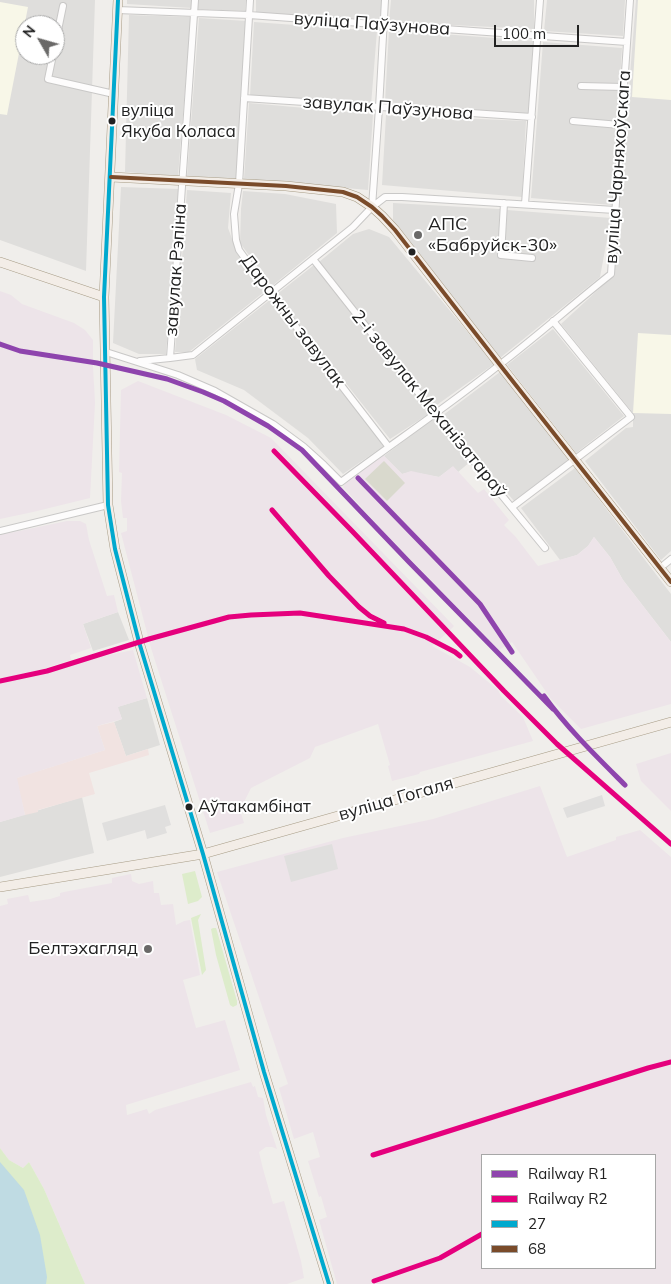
<!DOCTYPE html>
<html>
<head>
<meta charset="utf-8">
<style>
  body { margin:0 }
  #map { position:relative; width:671px; height:1284px; overflow:hidden; background:#f0eeeb; font-family:Mulish,sans-serif }
  canvas { display:block }
  .legend { position:absolute; left:481px; top:1154px; width:175px; height:115px; box-sizing:border-box; background:#fff; border:1px solid #a7a7a7; margin:0; padding:6px 9px; list-style:none; font-size:15px; color:#222 }
  .legend li { display:flex; align-items:center; gap:10px; height:25px }
  .legend b { width:25px; border:1px solid #a7a7a7 }
  .north { position:absolute; left:15px; top:15px; width:50px; height:50px; box-sizing:border-box; background:#fff; border:1px solid #a7a7a7; border-radius:50%; rotate:308deg; font-size:14px; font-weight:700; line-height:20px; text-align:center; color:#222 }
  .north::after { content:''; display:block; margin:auto; width:18px; height:22px; background:#6a6968; clip-path:polygon(50% 0,100% 100%,50% 72%,0 100%) }
  .scale { position:absolute; left:494px; top:25px; width:85px; height:22px; box-sizing:border-box; border:2px solid #222; border-top:0; padding-left:6px; font-size:15px; line-height:18px; white-space:nowrap; color:#222; -webkit-text-stroke:4px #fff; paint-order:stroke }
</style>
</head>
<body>
<div id="map">
<canvas width="671" height="1284"></canvas>
<ul class="legend">
<li><b style="height:6px;background:#8e44ad"></b>Railway R1</li>
<li><b style="height:6px;background:#e5007d"></b>Railway R2</li>
<li><b style="height:6px;background:#00a9ce"></b>27</li>
<li><b style="height:6px;background:#7a4b2a"></b>68</li>
</ul>
<div class="north">N</div>
<div class="scale">100 m</div>
</div>
<script>
const ctx = document.querySelector('canvas').getContext('2d');
ctx.lineJoin = 'round';
function fill(path, color) { ctx.fillStyle = color; ctx.fill(path, 'evenodd'); }
function stroke(path, color, width, dash) { ctx.strokeStyle = color; ctx.lineWidth = width; ctx.lineCap = dash ? 'butt' : 'round'; ctx.setLineDash(dash || []); ctx.stroke(path); }
function write(font, color, halo, rows, align = 'center') {
  ctx.font = font + ' Mulish,sans-serif'; ctx.lineWidth = 4; ctx.setLineDash([]); ctx.textBaseline = 'middle'; ctx.strokeStyle = halo; ctx.fillStyle = color; for (const [text, x, y, turn = 0] of rows) {
    ctx.save(); ctx.translate(x, y); ctx.rotate((+turn || 0) * Math.PI / 180); ctx.textAlign = isNaN(turn) ? turn : align; if (halo) ctx.strokeText(text, 0, 0); ctx.fillText(text, 0, 0); ctx.restore();
  }
}
const residential = new Path2D(`
  M0,0H95L86,271L0,240ZM25,25H55V55H25Z
  M127,0H192V8L127,4Z
  M198,0H246L245,11L197,9Z
  M256,0H383L382,20L256,13Z
  M391,0H534V29L389,22Z
  M547,0H625L623,36L544,31Z
  M636,0H671V551L661,560L585,461L626,428L633,427V413L561,324L614,275Z
  M129,15L191,17L178,176L125,172Z
  M199,18L247,21L236,179L187,176Z
  M254,22L377,31L371,105L250,96Z
  M389,30L535,41L528,114L385,102Z
  M543,42L622,48L612,205L531,198Z
  M249,103L373,114L368,190L244,179Z
  M386,115L526,121L522,197L382,185Z
  M121,187L179,189L166,354H139L113,343Z
  M187,190L231,193L228,228L238,255L264,292L189,352H175Z
  M243,191L285,194L336,204L337,233L272,286L240,243L241,209Z
  M393,203L500,209L498,257L533,261V257L505,253L507,210L611,218L600,277L500,358L393,220Z
  M369,229L389,237L494,364L434,407L319,262L353,234Z
  M314,265L430,413L390,439L276,295Z
  M271,299L385,445L343,474L308,438L244,390L197,370L195,359Z
  M553,329L624,416L576,453L507,365Z
  M500,372L569,459L514,501L442,416Z
  M434,418L470,462L458,472L453,467L439,477L411,472L402,474L384,456Z
  M575,468L671,594V642L623,580L610,557L594,537L588,546L577,555L560,560L521,508Z
  M118,612L129,640L93,651L83,624Z
  M147,698L160,745L126,756L114,722L122,719L117,707Z
  M82,797L94,853L0,877V822Z`);
const commercial = new Path2D(`
  M114,722L126,756L148,749L149,755L89,773L95,794L38,810V812L25,815L16,778L105,750L97,726Z`);
const industrial = new Path2D(`
  M0,291L11,295L22,304L74,323L85,330L93,340V366L95,403L90,498L33,512L0,519Z
  M138,381L226,415L271,438L454,626L448,632L432,646L470,667L498,690L501,696L523,717L533,741L420,772L419,774L392,781L388,766L390,765L378,724L315,747L310,758L251,788L240,810L244,823L210,833L151,648L121,533L127,531V518H123L121,501L122,473L119,472L121,390Z
  M382,454L402,474L411,471L439,477L453,466L478,493L484,489L509,520L504,525L515,536L538,566L577,555L588,546L594,537L610,557L623,580L671,642V704L581,729L551,699L512,642L499,650L382,530L343,487L350,478Z
  M67,521H80L86,524L89,540L107,596L114,595L118,612L83,624L91,648L70,655L71,660L48,667L49,671L94,658L133,650L147,698L118,707L122,719L97,726L105,750L17,778L25,815L0,822V535Z
  M671,753V811L641,781L636,764Z
  M540,786L567,857L616,840V837L640,830L671,857V1284H337L319,1220L327,1217L321,1196L319,1197L308,1161L320,1157L313,1132L294,1139L279,1088L288,1084L217,872L343,838L433,819ZM482,1155H655V1268H482Z
  M131,874L132,881L139,884L153,881L154,893H159L161,905L173,904L176,925L184,921L190,920L200,975L183,980L196,1028L225,1020L240,1070L126,1105L127,1115L147,1109L149,1114L155,1110L251,1082L253,1087L255,1086L258,1097L263,1098L266,1115L277,1149L272,1147H266L259,1152L263,1169L273,1204L284,1201L301,1261L304,1278L287,1284H85L44,1189L29,1162L23,1168L9,1160L0,1148V906L8,904L7,899L28,895L30,902L50,899L60,896V893L64,892L112,883V878Z`);
const education = new Path2D(`
  M638,0H671V100L632,97Z
  M0,2L28,7L7,115L0,114Z
  M638,333L671,335V414L633,413Z`);
const construction = new Path2D(`
  M384,461L405,483L387,501L365,479Z`);
const grass = new Path2D(`
  M195,871L202,897L198,901L188,904L182,874Z
  M201,914L198,920L206,970L202,975L191,918Z
  M213,928H216L217,931L237,1001V1005L233,1007L230,1005L216,955L211,929Z
  M0,1148L9,1160L23,1168L29,1162L44,1189L85,1284H0Z`);
const parking = new Path2D(`
  M602,795L605,806L567,818L563,808Z
  M165,805L171,825L165,827L167,833L147,839L145,830L107,841L102,823Z
  M332,844L338,869L291,882L284,856Z`);
const water = new Path2D(`
  M0,1162L24,1190L40,1235L47,1277L46,1284H0Z`);
const minor = new Path2D(`
  M250,0L239,184L234,214L236,240L239,250L270,293L388,446
  M117,10L249,15L627,42
  M55,45L63,6
  M53,55L48,79L114,94
  M581,86L623,87
  M244,98L532,117
  M573,121L620,125
  M504,203L501,255L532,258
  M525,204L540,0
  M372,207L379,108L385,0
  M313,259L435,414L545,548
  M106,352L178,375L215,391L273,424L304,447L324,465L341,482C393,443 447,407 498,366C536,337 573,304 611,274L630,0
  M170,358L193,355L353,227L372,207L385,197H402L615,210
  M140,361L170,358L195,0
  M512,507L631,417L553,321
  M0,531L108,505
  M660,568L671,559`);
const major = new Path2D(`
  M118,0L104,297L108,505L115,549L139,642L203,854L264,1072L329,1284
  M111,177L286,186L343,192L357,197L372,207L382,216L395,230L500,365L671,582
  M0,262L104,297
  M0,887L203,854L671,722`);
const bus1 = new Path2D(`
  M118,0L104,297L108,505L115,549L139,642L203,854L264,1072L329,1284`);
const bus2 = new Path2D(`
  M111,177L286,186L343,192L357,197L372,207L382,216L395,230L500,365L671,582`);
const rail1 = new Path2D(`
  M0,344L20,351L97,363L167,379L203,392L224,401L268,426L302,450L409,562L553,709
  M358,478L480,604L512,652
  M544,696C568,729 597,757 625,785`);
const rail2 = new Path2D(`
  M274,451L352,531L504,691L557,744L671,844
  M272,510L329,576L359,607L370,616L384,623
  M0,681L47,671L149,639L229,617L251,615L300,613L404,629L426,637L455,652L460,656
  M373,1155L648,1068L671,1062
  M374,1281L440,1258L482,1234`);
const markers = [
  [112,121,4.5,"#222"],
  [418,235,5,"#6a6968"],
  [412,252,4.5,"#222"],
  [189,807,4.5,"#222"],
  [148,949,5,"#6a6968"]
];
const busNames = [
  ["вуліца",121,111],
  ["Якуба Коласа",121,132],
  ["Аўтакамбінат",198,807]
];
const streetNames = [
  ["вуліца Паўзунова",372,24,4],
  ["завулак Паўзунова",388,108,4],
  ["вуліца Чарняхоўскага",618,167,-86],
  ["завулак Рэпіна",176,270,-86],
  ["Дарожны завулак",293,321,53],
  ["2-і завулак Механізатараў",429,404,51],
  ["вуліца Гогаля",396,799,-16]
];
const poiNames = [
  ["АПС",428,225],
  ["«Бабруйск-30»",428,246],
  ["Белтэхагляд",138,949,"right"]
];
fill(residential, '#dfdedc');
fill(commercial, '#f1e3e1');
fill(industrial, '#ede4e9');
fill(education, '#f8f7e8');
fill(construction, '#d9d9cd');
fill(grass, '#ddeccb');
fill(parking, '#e0dfde');
fill(water, '#bfdbe3');
stroke(minor, '#c9c8c7', 8);
stroke(major, '#a79c86', 10);
stroke(minor, '#fdfcfc', 6);
stroke(major, '#f3ede7', 9);
stroke(bus1, '#00a9ce', 4);
stroke(bus2, '#7a4b2a', 4);
stroke(rail1, '#8e44ad', 5);
stroke(rail2, '#e5007d', 5);
for (const [x, y, r, color] of markers) { const dot = new Path2D(); dot.arc(x, y, r, 0, 2 * Math.PI); ctx.fillStyle = color; ctx.fill(dot); stroke(dot, '#fff', 2); }
write('17px', '#222', '#fff', busNames, 'left');
write('18px', '#222', '#fff', streetNames);
write('18px', '#222', '#fff', poiNames, 'left');
</script>
</body>
</html>
